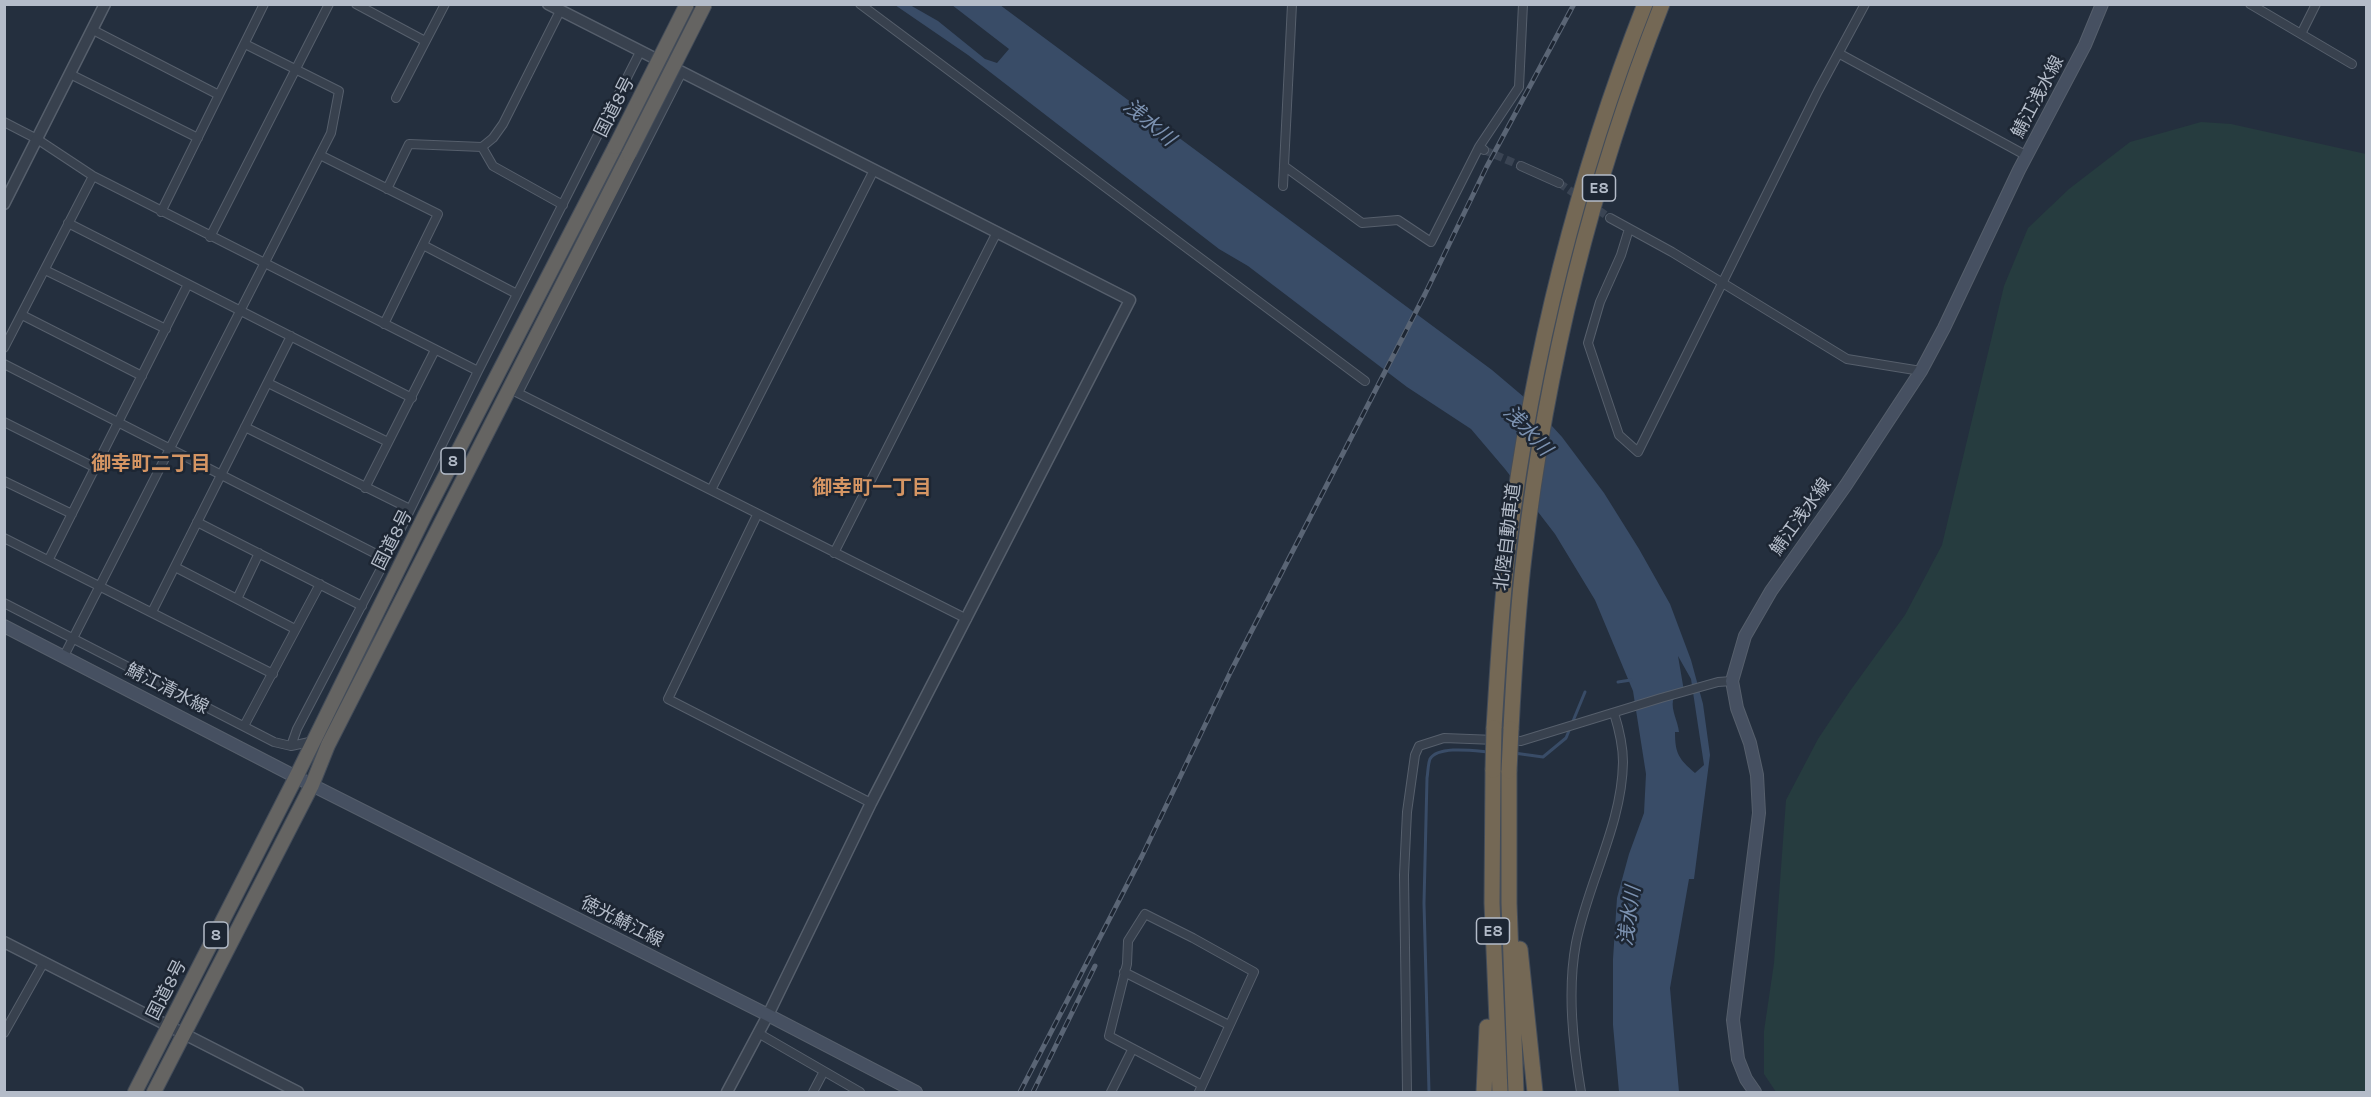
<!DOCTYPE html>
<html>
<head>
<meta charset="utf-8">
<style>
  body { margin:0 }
  #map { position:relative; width:2371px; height:1097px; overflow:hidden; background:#242f3e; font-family:Karla,sans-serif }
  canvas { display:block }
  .frame { position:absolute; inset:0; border:6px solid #b4bcc9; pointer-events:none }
</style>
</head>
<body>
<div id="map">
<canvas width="2371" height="1097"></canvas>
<div class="frame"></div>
</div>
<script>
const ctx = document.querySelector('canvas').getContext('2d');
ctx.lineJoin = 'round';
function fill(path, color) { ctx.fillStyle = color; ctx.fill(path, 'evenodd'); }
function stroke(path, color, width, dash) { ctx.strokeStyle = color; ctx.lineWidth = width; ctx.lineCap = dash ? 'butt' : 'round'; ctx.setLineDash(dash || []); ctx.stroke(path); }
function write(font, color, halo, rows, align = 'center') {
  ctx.font = font + ' Karla,"Noto Sans JP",sans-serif'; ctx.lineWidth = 5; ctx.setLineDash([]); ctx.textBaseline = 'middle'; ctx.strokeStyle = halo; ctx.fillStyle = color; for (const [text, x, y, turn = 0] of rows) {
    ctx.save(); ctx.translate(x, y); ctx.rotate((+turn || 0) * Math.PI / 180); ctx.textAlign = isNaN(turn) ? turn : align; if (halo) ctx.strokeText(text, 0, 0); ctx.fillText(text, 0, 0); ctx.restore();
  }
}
const green = new Path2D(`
  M2201,122L2231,124L2366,154V1092H1776L1764,1074V1031L1774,963L1786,800L1818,739L1850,691L1905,615L1942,545L2004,286L2028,228L2069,189L2130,142Z`);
const water = new Path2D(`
  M895,5H910L938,21L985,59L997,63L1009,49L952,5H1000L1492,370L1531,403L1562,437L1604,493L1639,549L1670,604L1691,660L1703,704L1710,755L1694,879H1689L1670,988L1679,1092H1619L1613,1025V959L1617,898L1629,854L1644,813L1646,774L1633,691L1595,600L1555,534L1505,469L1471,429L1407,387L1248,266L1219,249L968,55ZM1678,656L1691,679L1704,765L1695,773C1679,759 1675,754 1675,732H1679C1678,721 1671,711 1673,700L1684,691Z`);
const stream = new Path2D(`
  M1618,682L1631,680
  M1514,753L1543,757L1566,738L1585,692
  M1429,1092L1424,903L1427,778C1428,772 1428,764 1430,759C1438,745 1476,751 1490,752`);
const minorTunnel = new Path2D(`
  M1484,150L1521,166
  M1559,183L1610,218`);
const minor = new Path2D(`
  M356,4L425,41
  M860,4L1365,381
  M2250,4L2352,64
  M93,30L219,95
  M2301,34L2316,4
  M1840,54L2027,156
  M70,74L198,138
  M396,98L445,4
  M4,122L37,139L93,176L478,371
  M482,147L493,166L563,205
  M1484,150L1479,147L1519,87L1523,4
  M320,155L438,214L384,324
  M1284,166L1362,223L1398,220L1431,242L1479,147
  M1521,166L1559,183
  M1283,186L1292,4
  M387,189L409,144L482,147L493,138L503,124L560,11
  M161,212L264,4
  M1610,218L1672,252L1847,359L1921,371
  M68,223L412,398
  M1629,229L1621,255L1600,302L1588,343L1619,435L1638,452L1818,91L1865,4
  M210,237L329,4
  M423,245L517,294
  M45,270L166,329
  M22,315L142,376
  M4,348L93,176
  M4,364L386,559
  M268,383L388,442
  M510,389L967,619
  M518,393L682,72
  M4,422L96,468
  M245,427L410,509
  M4,481L72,514
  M365,488L435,350
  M711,490L874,170
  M757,515L668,699L871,803
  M197,522L362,606
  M4,538L273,674
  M834,553L996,234
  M49,559L188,284
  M175,567L295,629
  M237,599L259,553
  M4,603L274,742L291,746L314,741
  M152,612L291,336
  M64,656L331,133L339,91L245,44
  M244,726L320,584
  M291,746L297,729L386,559L478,371L640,52
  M1124,972L1229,1025
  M4,1033L44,962
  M758,1033L860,1092
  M813,1092L823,1073
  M1111,1092L1132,1050
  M1199,1092L1254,972L1193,938L1145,914L1128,941L1127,964L1109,1036L1202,1085
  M1407,1092L1404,875L1407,812L1415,755L1419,746L1444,738L1521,741L1661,698L1718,682L1732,681
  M1581,1092C1573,1044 1567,991 1576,943C1588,882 1622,825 1623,762C1623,745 1619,729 1614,713`);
const tertiary = new Path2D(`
  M548,4L1130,300L871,803L768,1015L727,1092
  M4,204L105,4
  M4,942L298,1092`);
const secondary = new Path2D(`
  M4,626L296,777L768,1015L916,1092
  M1755,1092L1746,1079L1738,1059L1733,1020L1759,813L1757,775L1750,743L1737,708L1732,681L1745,636L1771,591L1846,485L1921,371L1944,328L2019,170L2085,45L2102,4`);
const trunk = new Path2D(`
  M135,1092L296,777L425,515L615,147
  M154,1092L312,785L328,745L629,154`);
const motorway = new Path2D(`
  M1494,728C1498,666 1501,603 1509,542C1532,358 1577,177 1645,4
  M1511,729C1514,672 1517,615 1524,557C1546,368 1592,182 1662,4
  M1493,770L1492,903L1500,1092
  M1509,771V903L1516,1092
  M1520,949L1535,1092
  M1484,1092L1487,1027`);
const rail = new Path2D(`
  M1020,1092L1142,856L1231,671L1425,294L1486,168L1574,4
  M1033,1092L1095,966`);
const trunkBridge = new Path2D(`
  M615,147L687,4
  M629,154L705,4`);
const motorwayBridge = new Path2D(`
  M1493,770L1494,728
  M1509,771L1511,729`);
const shields = [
  [1599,188,33],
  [453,461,24],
  [1493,931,33],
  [216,935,24]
];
const shieldNames = [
  ["E8",1599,188],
  ["8",453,461],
  ["E8",1493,931],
  ["8",216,935]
];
const streetNames = [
  ["鯖江浅水線",2038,97,-62],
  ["国道8号",615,107,-63],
  ["鯖江浅水線",1801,517,-54],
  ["北陸自動車道",1508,537,-83],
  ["国道8号",393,540,-63],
  ["鯖江清水線",167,689,27],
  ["徳光鯖江線",622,922,27],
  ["国道8号",167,990,-63]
];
const waterNames = [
  ["浅水川",1149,123,40],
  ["浅水川",1527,431,47],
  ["浅水川",1630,916,-82]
];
const neighbourhoodNames = [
  ["御幸町二丁目",151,464],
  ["御幸町一丁目",872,488]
];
fill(green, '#263c3f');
fill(water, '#394c67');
stroke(stream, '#394c67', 3);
stroke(minorTunnel, '#3a4453', 8, [8, 4]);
stroke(minor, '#565f6c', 10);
stroke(tertiary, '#565f6c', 13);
stroke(secondary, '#565f6c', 14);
stroke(trunk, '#434c59', 16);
stroke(motorway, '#434c59', 17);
stroke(minor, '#38414e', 8);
stroke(tertiary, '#38414e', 10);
stroke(secondary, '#465061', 12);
stroke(trunk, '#656462', 14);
stroke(motorway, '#746855', 15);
stroke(rail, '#5a6575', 5);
stroke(rail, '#1d2633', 3, [9]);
stroke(trunkBridge, '#434c59', 16, []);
stroke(motorwayBridge, '#434c59', 17, []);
stroke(trunkBridge, '#656462', 14);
stroke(motorwayBridge, '#746855', 15);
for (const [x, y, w] of shields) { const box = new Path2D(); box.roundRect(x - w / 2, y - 13, w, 26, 4.5); ctx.fillStyle = '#1d2633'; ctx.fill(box); stroke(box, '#b4bcc9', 1.5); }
write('bold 16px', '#b4bcc9', null, shieldNames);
write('18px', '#b4bcc9', '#1d2633', streetNames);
write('italic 20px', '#7c92b1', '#1d2633', waterNames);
write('bold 20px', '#d59563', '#1d2633', neighbourhoodNames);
</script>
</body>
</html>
